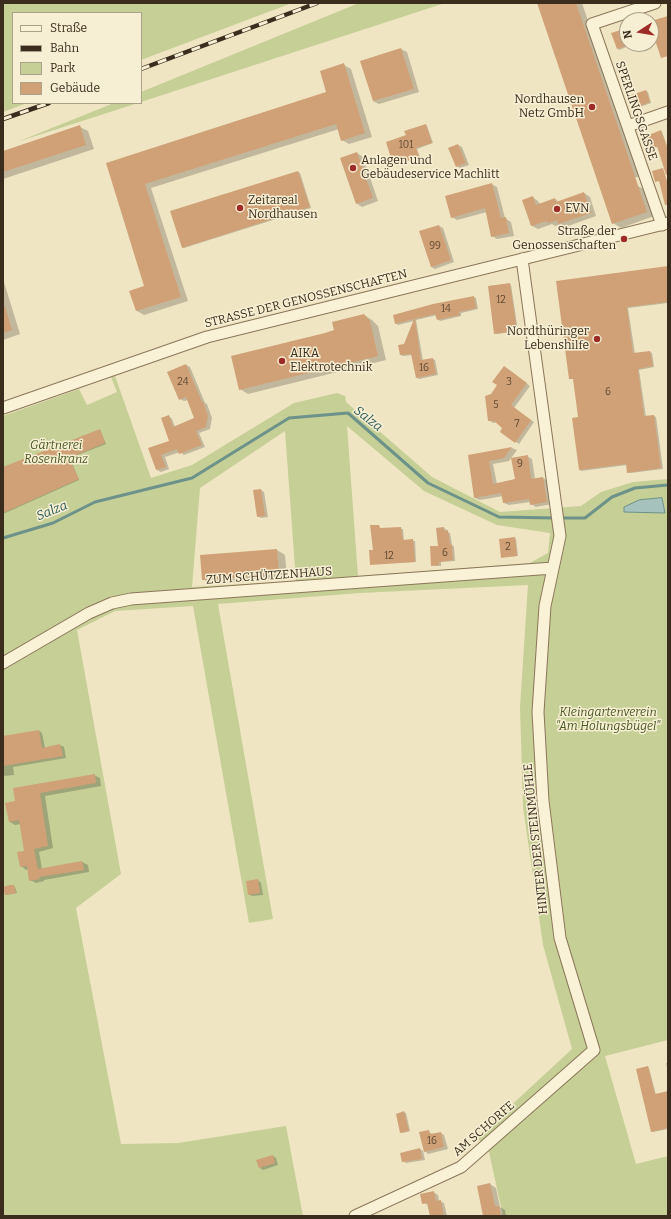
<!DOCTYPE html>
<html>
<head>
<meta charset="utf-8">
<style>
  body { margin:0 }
  #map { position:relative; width:671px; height:1219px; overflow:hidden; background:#f0e5c3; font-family:Bitter,serif }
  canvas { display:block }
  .frame { position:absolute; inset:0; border:4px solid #3b2d1e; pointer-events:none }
  .legend { position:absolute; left:12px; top:12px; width:130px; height:92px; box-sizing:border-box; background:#f7efd3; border:1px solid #aca18b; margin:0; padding:5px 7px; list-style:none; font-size:12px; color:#3b2d1e }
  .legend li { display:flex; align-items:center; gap:8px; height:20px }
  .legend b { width:20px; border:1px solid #aca18b }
  .north { position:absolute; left:619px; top:12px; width:40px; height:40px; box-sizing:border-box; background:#f7efd3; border:1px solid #aca18b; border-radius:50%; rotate:258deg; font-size:11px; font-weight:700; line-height:16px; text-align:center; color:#3b2d1e }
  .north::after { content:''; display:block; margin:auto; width:14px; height:18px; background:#9d2b26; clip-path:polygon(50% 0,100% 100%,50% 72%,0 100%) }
</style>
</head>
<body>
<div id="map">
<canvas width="671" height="1219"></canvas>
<div class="frame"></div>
<ul class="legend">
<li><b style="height:5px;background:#faf2d7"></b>Straße</li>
<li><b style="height:5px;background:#3b2d1e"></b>Bahn</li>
<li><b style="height:11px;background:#c5cf96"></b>Park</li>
<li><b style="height:11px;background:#d0a177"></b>Gebäude</li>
</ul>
<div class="north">N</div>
</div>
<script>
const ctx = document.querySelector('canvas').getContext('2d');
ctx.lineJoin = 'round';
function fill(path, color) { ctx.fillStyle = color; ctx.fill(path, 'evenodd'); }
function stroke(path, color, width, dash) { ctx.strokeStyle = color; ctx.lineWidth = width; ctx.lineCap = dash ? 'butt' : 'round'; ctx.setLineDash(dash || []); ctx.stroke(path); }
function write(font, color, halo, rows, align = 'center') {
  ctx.font = font + ' Bitter,serif'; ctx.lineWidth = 3; ctx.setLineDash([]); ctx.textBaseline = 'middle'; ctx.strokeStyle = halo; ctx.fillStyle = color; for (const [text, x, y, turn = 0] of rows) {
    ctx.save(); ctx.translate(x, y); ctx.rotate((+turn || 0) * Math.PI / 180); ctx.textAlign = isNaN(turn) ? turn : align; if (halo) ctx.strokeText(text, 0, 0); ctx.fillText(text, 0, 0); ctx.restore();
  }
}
const green = new Path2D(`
  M3,3H292L141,60V13H13V103H27L3,112Z
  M359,3H445L141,102V92Z
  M114,103H138L17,142Z
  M115,376L151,478L192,465L294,403L337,393L345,396L346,402L432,477L500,512L581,506L601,492L633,482L668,479V1040L605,1056L636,1164L668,1156V1216H503L489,1152L477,1137L572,1049L543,945L523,807L520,707L528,585L360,593L218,604L273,919L249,923L193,606L115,611L77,630L121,874L76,908L121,1144L178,1143L286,1126L303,1216H3V416L79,389L87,405L117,392L111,377ZM347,426L424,491L497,525L550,533L548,553L530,563L358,576ZM285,431L296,581L192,587L200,488Z`);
const water = new Path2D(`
  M662,498L665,513L624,512V507L639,500Z`);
const shadow = new Path2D(`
  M538,3H582L640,176L627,180L645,190L654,216L621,228L613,223Z
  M627,30V44H634L619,50L618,49Z
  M401,49L407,52L419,92L379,104L373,101Z
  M623,62L624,63L627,71L621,73H619Z
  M344,65L351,69L372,137L349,144L342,140L339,129L151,188L188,301L144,315L137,311L146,287L107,164L328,93Z
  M646,91L648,92L651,103L637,108L635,107Z
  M426,125L427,126L433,143L417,149L420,157L396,165L394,164L407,136Z
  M80,127L88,131L94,149L3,179V152Z
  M661,131L662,132L668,148V162L658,147L653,149L651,148Z
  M458,145L462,147L469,165L460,168L457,166Z
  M357,153L363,157L378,201L362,207L356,203Z
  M298,172L300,173L311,208L184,248L182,247Z
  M491,184L497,187L505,218L511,222L514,236L497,239L492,236L487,212L457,220L452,217Z
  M584,193L590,197L596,216L565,227L561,224L555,226L552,224L538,229L532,226V197L538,201L540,204L555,199L559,202Z
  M439,226L443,228L454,262L435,269L431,267Z
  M668,267V303L628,308L635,354L650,352L652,353L654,367L639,370L646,417L654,416L656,417L663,469L630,473L628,472L627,465L581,471L580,470L579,418L574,379H570L557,282Z
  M3,279L20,334L3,340Z
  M510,284L511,285L518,331L497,334L495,333Z
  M473,297L476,298L478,309L461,313V316L440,321L438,319L437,315L416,320L423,361L432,359L435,360L438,375L419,379L417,378L412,355L403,356L401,355L414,321L398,325L396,323Z
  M364,315L372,320L378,326L386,360L248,394L240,389L326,334Z
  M186,365L190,367L205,403L207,404L212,418L210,429L199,433L205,447L184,455L180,452L165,457L169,469L161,472L157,470L150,449L170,442L169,416L172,419L175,427L195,418L188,400L184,401L180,399Z
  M508,369L530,386L514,408L534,422L519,444L516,442L497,422L493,423L489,420L492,395Z
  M100,430L106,444L70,458L79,480L3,514V468Z
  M512,448L517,450L509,461L493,464L497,484L516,480L527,456L532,459L535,479L543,478L548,481L552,504L536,507L531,504L530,502L509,505L504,503L503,496L480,500L475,498L469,456Z
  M261,490L264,492L268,517L261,518L258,516Z
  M371,526H379L381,529H403L404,541H415L416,562L371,564L374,550Z
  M443,528L446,529V532L450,533L452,545L454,547L455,561L441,562V566H435L432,565L439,547Z
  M515,538L516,539L518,556L502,557Z
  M277,550L285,555L287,578L211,584L203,579Z
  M39,731L42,733L45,748L60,745L64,747L66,758L13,767L14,775L3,776V737Z
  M94,775L100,778L101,786L45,796L53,848L39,852L42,869L82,862L88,865L89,872L44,880V881L36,883L30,880L28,869L26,870L21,866L25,852L21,824L15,825L10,822L16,801L14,789Z
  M258,880L261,883L263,895L252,896L249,894Z
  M14,886L15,887L17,893L7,895H5Z
  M666,1063H668V1072Z
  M648,1067L649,1068L656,1095L668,1112V1129L653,1132H651Z
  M404,1112L406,1113L410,1131L403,1133L401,1132Z
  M428,1131L433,1135L441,1133L444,1135L448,1149L428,1154L425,1151Z
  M420,1149L423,1151L425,1160L406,1163L403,1161Z
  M273,1156L276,1158L278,1165L263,1170L260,1168Z
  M490,1184L496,1188L500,1207L505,1210L506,1216H484Z
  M433,1192L438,1195L439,1201L444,1203L447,1216H431L429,1205L423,1203Z`);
const stream = new Path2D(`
  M561,518H585L612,497L635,488L668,485
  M3,538L53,523L95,502L192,478L289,418L348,413L428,483L499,517L555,518`);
const building = new Path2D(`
  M537,3H576L647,212L612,224Z
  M668,16V56L661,58L654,37L651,38V21Z
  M627,28V46L617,49L611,33Z
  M401,48L414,89L373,101L360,61Z
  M623,61L626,71L618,73L615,63Z
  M344,63L365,133L341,141L336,124L145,184L181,297L136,311L129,291L144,286L106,163L326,92L320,71Z
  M646,90L650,102L635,108L631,95Z
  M426,124L432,143L416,148L419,157L393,165L386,142L406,135L404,131Z
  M80,125L86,145L3,172V151Z
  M661,130L668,150V175H666L657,146L650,149L646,136Z
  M458,144L466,163L456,167L448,148Z
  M357,152L373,198L356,204L340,158Z
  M663,168L668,184V205H665L659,181L655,182L652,171Z
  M298,171L310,207L182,248L170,211Z
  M492,183L501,218L506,217L509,233L491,237L485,208L451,218L445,196Z
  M584,192L591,213L558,224L557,220L548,223L547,221L531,226L522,200L533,196L536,205L555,198L556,202Z
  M439,225L451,260L431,267L419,231Z
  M668,266V302L627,307L633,353L650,351L653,366L638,369L644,416L654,415L661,468L627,473L626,464L579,470L572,418L578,417L573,379H569L556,281Z
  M510,283L517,331L494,334L488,286Z
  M474,296L476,308L459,312L460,315L437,320L435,314L415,319L421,360L433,358L436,374L416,378L411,354L400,355L398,345L404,344L414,319L395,324L393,315L433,304Z
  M5,306L12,330L3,333V307Z
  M364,314L370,321L378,356L239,390L231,356L325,333L334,330L332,322Z
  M186,364L202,402L203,401L208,416L206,427L196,431L202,445L179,454L177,449L161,455L166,467L156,470L148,448L169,441L161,418L169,415L173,427L194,418L186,397L179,400L167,372Z
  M504,366L527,383L511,405L531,420L515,443L500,432L502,428L494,421H488L485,396L491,394L497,385L492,382Z
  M100,429L105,443L69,458L79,479L3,513V467Z
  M512,447L504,458L489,461L493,484L515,479L511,458L528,455L531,479L543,477L547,502L530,505L529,499L503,503L501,493L474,498L468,455Z
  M261,489L265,516L257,517L253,490Z
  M370,525H379L380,528L401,527L403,540L413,539L415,562L370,565L369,550H373Z
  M444,527V531L448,530L450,545L452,544L453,560L439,562V565L431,566L430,546H438L436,528Z
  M515,537L517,556L501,558L499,539Z
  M277,549L279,574L202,580L200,555Z
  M39,730L42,748L60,744L63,756L3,766V736Z
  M95,774L96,783L40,793L48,846L34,849L38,869L82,861L84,870L39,877L40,879L29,881L27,866L20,867L17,852L24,851L19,820L9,822L5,803L15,801L13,788Z
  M258,879L260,893L248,895L246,881Z
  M10,885H14L16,893L5,895L3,887Z
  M648,1066L655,1094L668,1091V1128L651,1132L636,1069Z
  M404,1111L409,1131L400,1133L396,1114Z
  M429,1130L430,1134L441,1132L444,1147L424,1152L419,1132Z
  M420,1148L422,1159L402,1162L400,1153Z
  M273,1155L275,1163L259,1168L256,1160Z
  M490,1183L495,1206H499L501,1216H483L477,1186Z
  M434,1191L436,1201L441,1200L444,1216H430L427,1203L422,1204L420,1194Z`);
const minor = new Path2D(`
  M655,3L592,24L662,225
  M628,126L668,112
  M3,408L207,337L668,223
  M3,663L89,613L112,603L131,599L553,568
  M355,1216L461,1167L594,1050L560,938L543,801L538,712L545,606L560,536L522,259`);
const rail = new Path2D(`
  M141,69L317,3
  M3,119L49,103`);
const markers = [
  [592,107,4,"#9d2b26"],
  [353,168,4,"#9d2b26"],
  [240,208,4,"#9d2b26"],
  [557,209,4,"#9d2b26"],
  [624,239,4,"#9d2b26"],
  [597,339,4,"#9d2b26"],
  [282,361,4,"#9d2b26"]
];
const numberNames = [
  ["101",406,145],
  ["99",435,246],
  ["12",501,300],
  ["14",446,309],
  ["16",424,368],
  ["24",183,382],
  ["3",509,382],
  ["6",608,392],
  ["5",496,405],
  ["7",517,424],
  ["9",520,464],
  ["2",508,547],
  ["6",445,553],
  ["12",389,556],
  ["16",432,1141]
];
const poiNames = [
  ["Nordhausen",584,100,"right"],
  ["Netz GmbH",584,114,"right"],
  ["Anlagen und",361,161],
  ["Gebäudeservice Machlitt",361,175],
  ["Zeitareal",248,201],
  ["Nordhausen",248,215],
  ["EVN",565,209],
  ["Straße der",616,232,"right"],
  ["Genossenschaften",616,246,"right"],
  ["Nordthüringer",589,332,"right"],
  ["Lebenshilfe",589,346,"right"],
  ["AIKA",290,354],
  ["Elektrotechnik",290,368]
];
const streetNames = [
  ["SPERLINGSGASSE",636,111,71],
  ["STRASSE DER GENOSSENSCHAFTEN",306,299,-14],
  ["ZUM SCHÜTZENHAUS",269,576,-4],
  ["HINTER DER STEINMÜHLE",536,839,-96],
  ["AM SCHORFE",484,1129,-41]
];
const parkNames = [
  ["Gärtnerei",56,446],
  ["Rosenkranz",56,460],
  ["Kleingartenverein",608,713],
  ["\"Am Holungsbügel\"",608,727]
];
const waterNames = [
  ["Salza",368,419,38],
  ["Salza",52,511,-22]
];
fill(green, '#c5cf96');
fill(water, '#a5c3bc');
stroke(water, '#6c928a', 1);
fill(shadow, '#0003');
stroke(stream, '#6c928a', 3);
fill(building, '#d0a177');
stroke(minor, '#8b7659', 13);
stroke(minor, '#faf2d7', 11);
stroke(rail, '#3b2d1e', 4.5);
stroke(rail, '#f7efd3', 3, [9]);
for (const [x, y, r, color] of markers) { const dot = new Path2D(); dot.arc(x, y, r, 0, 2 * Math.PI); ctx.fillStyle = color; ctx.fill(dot); stroke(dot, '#f7efd3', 1.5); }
write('10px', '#604a34', null, numberNames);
write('12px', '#3b2d1e', '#f7efd3', poiNames, 'left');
write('12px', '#3b2d1e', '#f7efd3', streetNames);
write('italic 12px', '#485823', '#f7efd3', parkNames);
write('italic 13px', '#2c5b5a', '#f7efd3', waterNames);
</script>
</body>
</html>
